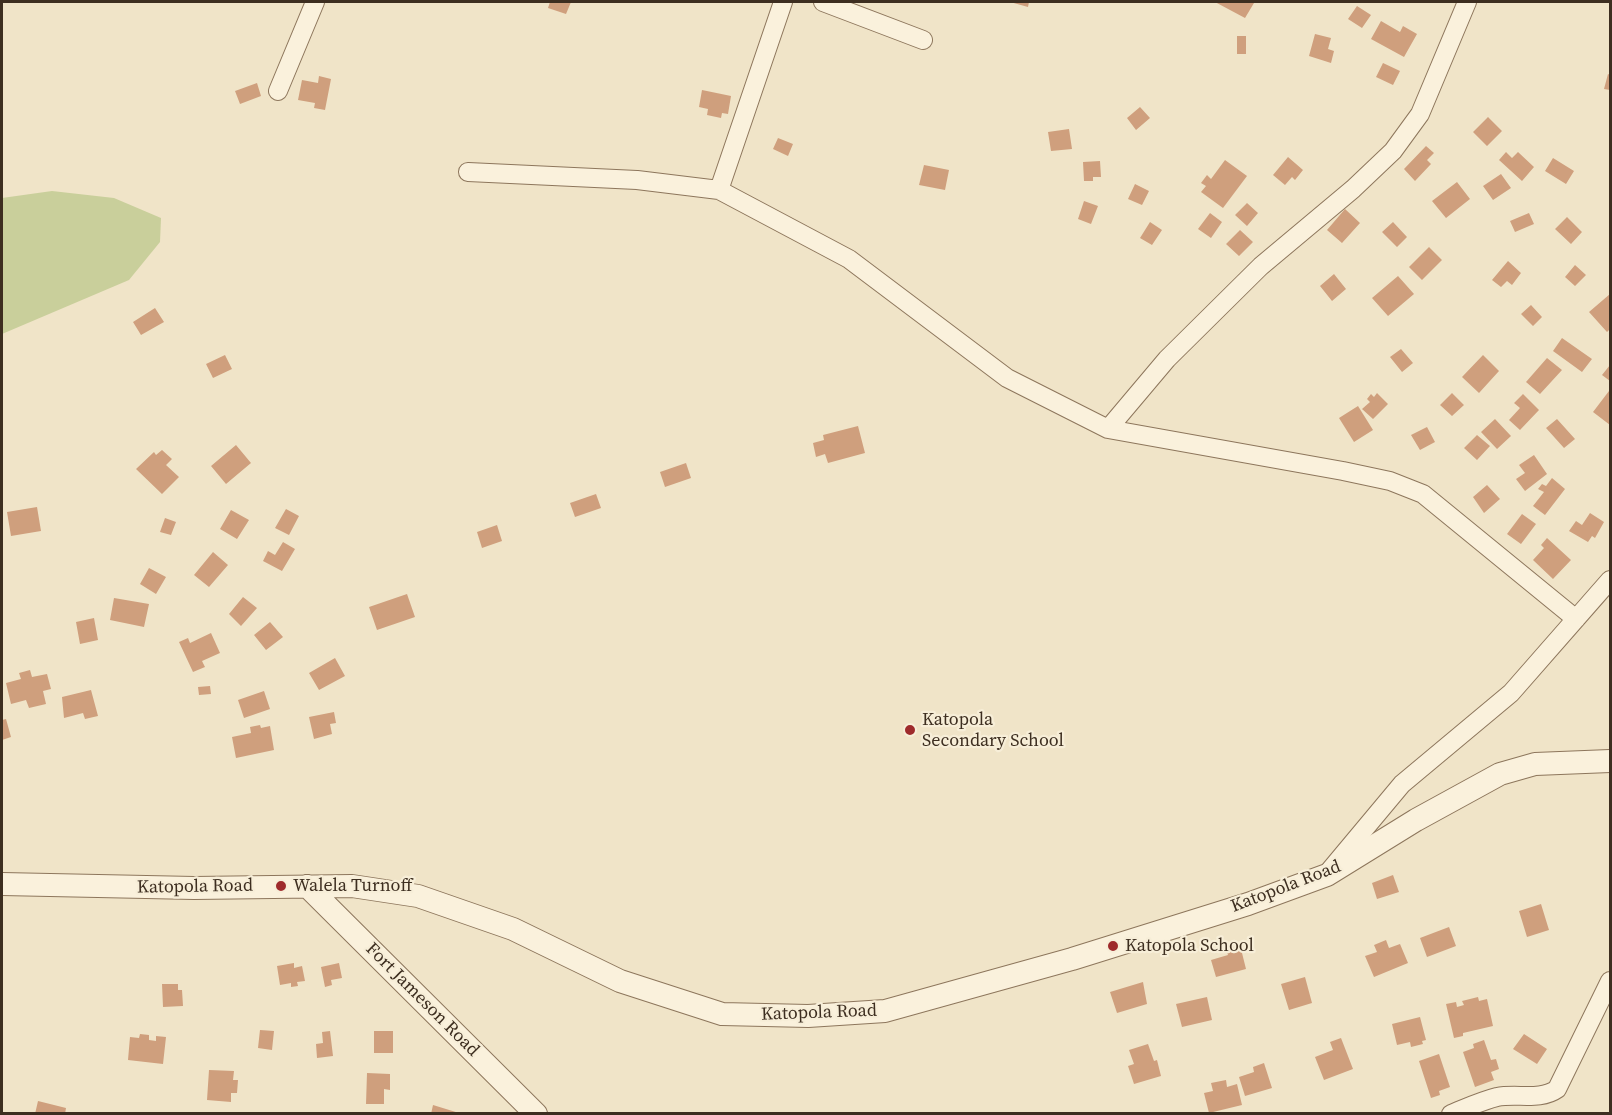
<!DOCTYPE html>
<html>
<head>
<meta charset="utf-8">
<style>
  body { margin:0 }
  #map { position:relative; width:1612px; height:1115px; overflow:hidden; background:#f0e4c8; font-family:"Source Serif 4",serif }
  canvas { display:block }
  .frame { position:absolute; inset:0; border:3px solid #3d2e20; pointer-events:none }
</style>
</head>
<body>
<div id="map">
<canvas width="1612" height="1115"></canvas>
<div class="frame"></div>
</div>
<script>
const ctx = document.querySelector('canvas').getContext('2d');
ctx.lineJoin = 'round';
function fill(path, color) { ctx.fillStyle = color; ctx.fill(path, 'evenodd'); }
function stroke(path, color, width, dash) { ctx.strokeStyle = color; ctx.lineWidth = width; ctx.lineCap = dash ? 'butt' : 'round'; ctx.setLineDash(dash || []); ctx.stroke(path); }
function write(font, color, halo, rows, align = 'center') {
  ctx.font = font + ' "Source Serif 4",serif'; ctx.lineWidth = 4.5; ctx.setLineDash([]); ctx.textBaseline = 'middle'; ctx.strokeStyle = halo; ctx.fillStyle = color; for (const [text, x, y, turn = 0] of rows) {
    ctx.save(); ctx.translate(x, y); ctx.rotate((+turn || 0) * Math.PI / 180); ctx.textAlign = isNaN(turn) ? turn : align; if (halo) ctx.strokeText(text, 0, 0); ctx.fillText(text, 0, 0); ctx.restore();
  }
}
const green = new Path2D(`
  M52,191L114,198L161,218L160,242L129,280L2,334V198Z`);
const building = new Path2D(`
  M550,2H571L566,14L548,8Z
  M1010,2H1029L1028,7Z
  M1215,2H1252L1254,3L1245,18Z
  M1357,6L1371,15L1362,28L1348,19Z
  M1381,21L1400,32L1403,26L1417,34L1404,57L1371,39Z
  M1315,34L1331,38L1328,49L1334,51L1331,63L1309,56Z
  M1237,36H1246V54H1237Z
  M1383,63L1400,71L1393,85L1376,77Z
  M1608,74L1610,75V90L1604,89Z
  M319,76L331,79L325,110L314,108L315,103L298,100L302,80L318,83Z
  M257,83L261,96L240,104L235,91Z
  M702,90L731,96L728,114L722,113L721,118L707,115L708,109L699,107Z
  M1140,107L1150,118L1136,130L1127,118Z
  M1488,117L1502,131L1487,146L1473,132Z
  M1069,129L1072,149L1051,151L1048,132Z
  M778,138L793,144L788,156L773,149Z
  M1426,146L1434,153L1427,160L1431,164L1415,181L1404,169Z
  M1506,152L1512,158L1518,152L1534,167L1522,181L1499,160Z
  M1288,157L1303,170L1295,180L1292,177L1285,185L1273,175Z
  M1553,158L1574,171L1566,184L1545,171Z
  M1225,160L1247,176L1223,208L1201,192L1206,186L1201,183L1207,175L1211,179Z
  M1100,161L1101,177H1093V181H1084L1083,162Z
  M924,165L949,170L945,190L919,185Z
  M1501,174L1511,188L1493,200L1483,186Z
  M1457,182L1470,199L1446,218L1432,201Z
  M1135,184L1149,191L1142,205L1128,199Z
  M1084,201L1098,206L1091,224L1078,219Z
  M1247,203L1258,213L1247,226L1235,215Z
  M1345,209L1360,223L1342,243L1327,230Z
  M1210,213L1222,222L1211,238L1198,229Z
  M1529,213L1534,224L1515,232L1510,221Z
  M1567,217L1582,232L1571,244L1555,229Z
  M1150,222L1162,230L1152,245L1140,238Z
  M1393,222L1407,237L1397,247L1382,232Z
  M1240,230L1253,242L1239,256L1226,244Z
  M1429,247L1442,260L1422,280L1409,267Z
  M1508,261L1521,273L1512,285L1507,281L1501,287L1492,280Z
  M1575,265L1586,275L1575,286L1565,277Z
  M1334,274L1346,289L1332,301L1320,286Z
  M1398,276L1414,294L1388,316L1372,298Z
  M1610,294V329L1607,332L1589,312Z
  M1531,305L1542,317L1533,326L1521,314Z
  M155,308L164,322L141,335L133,322Z
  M1562,338L1592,359L1582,372L1553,351Z
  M1401,349L1413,363L1402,372L1390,357Z
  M225,355L232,369L213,378L206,364Z
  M1483,355L1499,371L1479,393L1462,377Z
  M1547,358L1562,370L1540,394L1526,382Z
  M1610,365V381L1602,375Z
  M1609,391L1610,393V425L1593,412Z
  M1377,393L1388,404L1373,419L1362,409L1370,402L1367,399L1371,394L1374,397Z
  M1452,393L1464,405L1452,416L1440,405Z
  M1523,394L1539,410L1520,430L1509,420L1520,408L1514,403Z
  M1358,406L1373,430L1354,442L1339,418Z
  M1495,419L1511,436L1497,449L1481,432Z
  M1557,419L1575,439L1564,448L1546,428Z
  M858,426L865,453L828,463L825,454L816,457L813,443L824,440L823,435Z
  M1427,427L1435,442L1420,450L1411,435Z
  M1477,435L1490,446L1477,460L1464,448Z
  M236,445L251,463L226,484L211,466Z
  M162,450L172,459L166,465L179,477L162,494L136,469L154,452L156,455Z
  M1534,455L1547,474L1525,491L1516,479L1525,473L1519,465Z
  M686,463L691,478L665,487L660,472Z
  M1552,478L1565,489L1545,515L1533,506L1544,492L1538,489L1542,484L1546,486Z
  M1487,485L1500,499L1484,513L1473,497Z
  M596,494L601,508L575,517L570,503Z
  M37,507L41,531L11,536L7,512Z
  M286,509L299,516L289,535L275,528Z
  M231,510L249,520L237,539L220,529Z
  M1590,513L1604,522L1595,538L1592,536L1588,542L1569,531L1576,521L1582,525Z
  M1522,514L1536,524L1521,544L1507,534Z
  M165,518L176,522L171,535L160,532Z
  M497,525L502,541L482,548L477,532Z
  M1547,538L1571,560L1553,579L1533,560L1544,548L1541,545Z
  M283,542L295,549L282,571L263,561L268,551L275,555Z
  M213,552L228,565L209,587L194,575Z
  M149,568L166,577L156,594L140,584Z
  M407,594L415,617L377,630L369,607Z
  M243,597L257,608L241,626L229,614Z
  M114,598L149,604L144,627L110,620Z
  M94,618L98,640L80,644L76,622Z
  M270,622L283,637L266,650L254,635Z
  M211,633L220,653L202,661L205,667L193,672L179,642L188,638L190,643Z
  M335,658L345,676L319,690L309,673Z
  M30,670L32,677L47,674L51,689L43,691L46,704L29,708L26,700L11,704L6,683L21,679L19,673Z
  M210,686L211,694L199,695L198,687Z
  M91,690L98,716L85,719L83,713L64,718L62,697Z
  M264,691L270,709L244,718L238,700Z
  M334,712L336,723L330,724L332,734L314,739L309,717Z
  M6,719L11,737L2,740V720Z
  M260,725L261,728L270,726L274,750L236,758L232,737L251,733L250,727Z
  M1393,875L1399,892L1377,899L1372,883Z
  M1541,904L1549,930L1527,937L1519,911Z
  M1449,927L1456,946L1427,957L1420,938Z
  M1386,940L1389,948L1400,944L1408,963L1374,977L1365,956L1377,952L1374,945Z
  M1240,945L1246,969L1216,977L1211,960L1228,955L1226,949Z
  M294,963V968L302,966L305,981L297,982L298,986L291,987V983L280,985L277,966Z
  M339,963L342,978L331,980L332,985L325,987L321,967Z
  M1305,977L1312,1003L1289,1010L1281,984Z
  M1143,982L1147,1004L1117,1013L1110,992Z
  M162,984H178V990H182L183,1006L163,1007Z
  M1207,997L1212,1020L1182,1027L1176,1004Z
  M1478,997L1479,1001L1487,999L1493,1026L1463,1033V1036L1454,1038L1446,1004L1456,1002L1457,1007L1464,1005L1462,1001Z
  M1420,1017L1426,1040L1422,1041L1423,1044L1411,1047L1410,1042L1397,1045L1392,1024Z
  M260,1030L274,1031L272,1050L258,1048Z
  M330,1031L333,1056L317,1058L316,1044L323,1043L322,1032Z
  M374,1031H393V1053H374Z
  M140,1034L149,1035V1040L156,1041V1036L166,1037L163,1064L128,1060L130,1037L139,1038Z
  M1524,1034L1547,1049L1537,1064L1513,1049Z
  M1341,1038L1353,1069L1324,1080L1315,1057L1333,1050L1330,1042Z
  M1484,1040L1491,1060L1496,1059L1499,1069L1491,1072L1494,1080L1475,1087L1463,1052L1474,1048L1473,1044Z
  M1148,1044L1154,1061L1157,1060L1161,1076L1134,1084L1128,1066L1134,1064L1129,1050Z
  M1439,1054L1450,1087L1439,1091L1440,1095L1431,1098L1419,1061Z
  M1264,1063L1272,1088L1245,1096L1239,1077L1254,1072L1253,1067Z
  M209,1070L234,1071L233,1080H238L237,1093H231V1102L207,1100Z
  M367,1073L390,1074V1090L384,1089V1104H366Z
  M1226,1080L1227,1087L1237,1084L1242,1105L1209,1113L1204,1093L1213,1091L1211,1083Z
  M38,1101L66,1108L65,1114H35Z
  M433,1105L459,1113V1114H431Z`);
const minor = new Path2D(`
  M823,2L923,40
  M278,91L315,2
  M468,172L637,180L719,190L849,259L1007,378L1108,429L1343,471L1390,481L1423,494L1576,619
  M719,190L783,2
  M1108,429L1167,359L1261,266L1353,189L1393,151L1420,114L1467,2
  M1331,869L1402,784L1511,693L1610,580
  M1451,1114C1466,1108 1481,1101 1497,1097C1517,1093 1540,1101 1557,1089L1610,981`);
const tertiary = new Path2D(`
  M2,884L194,888L352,886L418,896L513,929L620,981L722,1014L808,1016L885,1011L1072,959L1248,904L1327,875L1416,820L1500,774L1535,764L1610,761
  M307,886L536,1114`);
const markers = [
  [910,730,6,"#9e2a2b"],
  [281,886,6,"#9e2a2b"],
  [1113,946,6,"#9e2a2b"]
];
const poiNames = [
  ["Katopola",922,720],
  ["Secondary School",922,741],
  ["Walela Turnoff",293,886],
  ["Katopola School",1125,946]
];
const streetNames = [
  ["Katopola Road",195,887,-1],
  ["Katopola Road",1286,887,-21],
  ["Fort Jameson Road",422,1000,45],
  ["Katopola Road",819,1013,-2]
];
fill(green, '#c9cf9b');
fill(building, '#cf9f7d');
stroke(minor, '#8d765c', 20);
stroke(tertiary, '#8d765c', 24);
stroke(minor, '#faf1dc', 18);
stroke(tertiary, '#faf1dc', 22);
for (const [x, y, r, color] of markers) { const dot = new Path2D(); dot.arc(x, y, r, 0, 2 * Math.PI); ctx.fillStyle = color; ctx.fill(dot); stroke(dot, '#f7eed8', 2); }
write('18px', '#3d2e20', '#f7eed8', poiNames, 'left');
write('18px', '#3d2e20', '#f7eed8', streetNames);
</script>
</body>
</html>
